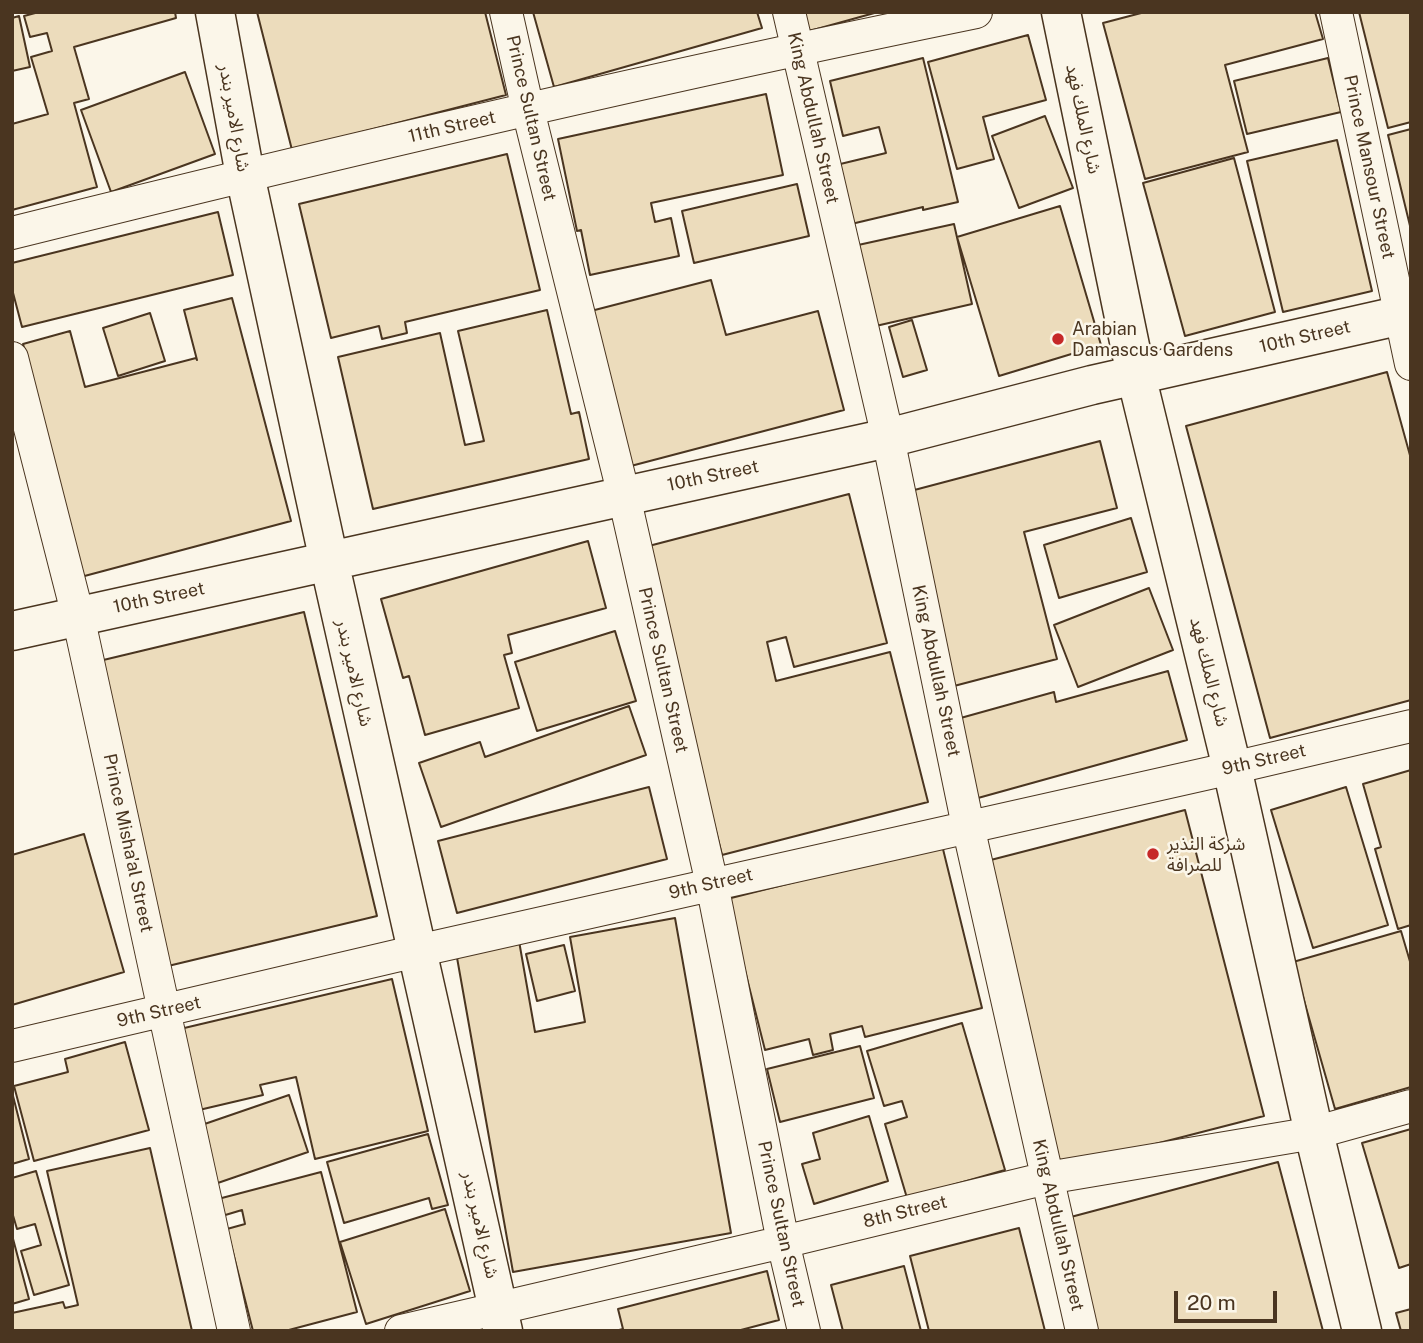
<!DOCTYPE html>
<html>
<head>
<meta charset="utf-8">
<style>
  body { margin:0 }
  #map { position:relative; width:1423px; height:1343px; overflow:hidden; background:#fbf6e9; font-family:"Public Sans",sans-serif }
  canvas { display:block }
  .frame { position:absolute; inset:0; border:14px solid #4a3520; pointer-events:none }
  .scale { position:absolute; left:1174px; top:1291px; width:103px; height:32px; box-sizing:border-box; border:4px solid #4a3520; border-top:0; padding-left:9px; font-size:21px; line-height:24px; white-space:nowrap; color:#4a3520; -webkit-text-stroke:5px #fbf6e9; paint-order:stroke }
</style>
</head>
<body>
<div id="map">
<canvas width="1423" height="1343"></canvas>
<div class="frame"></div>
<div class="scale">20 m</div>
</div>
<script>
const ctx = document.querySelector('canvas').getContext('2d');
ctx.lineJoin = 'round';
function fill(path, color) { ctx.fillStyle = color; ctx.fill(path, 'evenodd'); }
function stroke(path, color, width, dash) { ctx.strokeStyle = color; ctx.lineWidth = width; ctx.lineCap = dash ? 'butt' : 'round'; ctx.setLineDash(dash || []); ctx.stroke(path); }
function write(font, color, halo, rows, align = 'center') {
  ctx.font = font + ' "Public Sans","Noto Sans Arabic",sans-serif'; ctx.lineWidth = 5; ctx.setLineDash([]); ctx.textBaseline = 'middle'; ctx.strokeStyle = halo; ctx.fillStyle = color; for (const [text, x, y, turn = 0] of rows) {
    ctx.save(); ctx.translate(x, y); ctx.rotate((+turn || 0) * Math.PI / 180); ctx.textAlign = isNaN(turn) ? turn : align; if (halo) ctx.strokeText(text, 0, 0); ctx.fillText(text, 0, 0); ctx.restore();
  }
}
const building = new Path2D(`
  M39,12H175L176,18L74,47L89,99L74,103L97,187L12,210V124L48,114L31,57L52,51L47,33L30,37L24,16Z
  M257,12H485L506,95L292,150Z
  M533,12H757L762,28L554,87Z
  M801,12H878L806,32Z
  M1145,12H1315L1323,39L1225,65L1248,152L1145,179L1103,23Z
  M1359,12H1411V122L1388,128Z
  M19,16L30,67L12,71V18Z
  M1028,35L1046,100L983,117L994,159L957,169L928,62Z
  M923,58L958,202L923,210V207L847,225L832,166L886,153L879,127L843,136L830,81Z
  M1328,58L1341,112L1247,134L1234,81Z
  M185,72L215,154L111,192L81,110Z
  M766,94L783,175L651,203L655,222L671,218L679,256L590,275L581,230L577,231L558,139Z
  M1045,116L1073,188L1019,208L992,136Z
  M1411,129V230L1388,135Z
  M1337,140L1372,291L1283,312L1247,161Z
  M507,154L540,290L405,322L407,333L382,339L379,326L331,338L299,204Z
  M1234,158L1275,312L1185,336L1143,183Z
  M797,184L809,236L694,263L682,211Z
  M1060,206L1101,345L999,376L957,237Z
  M218,212L233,275L22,327L12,289V263Z
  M954,224L972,304L867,328L849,247Z
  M711,280L726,335L818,311L844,410L627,467L587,312Z
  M232,298L291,521L77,578L59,481L23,344L70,331L85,387L196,358L197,360L184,310Z
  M547,310L571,414L579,412L589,459L373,509L338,357L440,333L465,445L484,441L458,331Z
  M150,313L165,361L118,376L103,328Z
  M912,320L927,370L903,377L889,327Z
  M1387,372L1411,459V700L1270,738L1186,426Z
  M1100,441L1117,508L1024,532L1057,659L954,686L903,493Z
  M849,494L887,643L794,667L786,637L767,642L776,681L890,652L928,802L722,855L681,693L641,548Z
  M1131,518L1147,572L1059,598L1044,545Z
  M588,541L606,608L508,635L512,653L504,655L519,708L425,735L409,676L403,678L381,599Z
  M1149,588L1173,650L1078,687L1054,625Z
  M304,612L377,916L168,966L95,662Z
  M615,631L636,701L537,731L515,662Z
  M1168,671L1187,740L978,798L957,719L1054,692L1056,702Z
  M629,706L646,755L441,827L419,763L480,742L485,757Z
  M1411,770V925L1398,929L1375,849L1381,847L1363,784Z
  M649,787L667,859L457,913L438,841Z
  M1346,787L1388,925L1313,948L1271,810Z
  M1185,810L1264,1116L1058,1169L979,863Z
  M84,834L124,972L12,1005V855Z
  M942,845L982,1008L865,1037L862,1026L830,1034L833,1050L813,1055L809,1039L765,1050L727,899Z
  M675,918L731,1233L513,1272L456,952L519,941L535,1032L585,1022L570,937Z
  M1401,931L1411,965V1087L1335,1109L1293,962Z
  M564,945L575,991L537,1001L526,954Z
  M392,979L428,1131L315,1159L296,1077L260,1085L263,1095L199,1110L180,1029Z
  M962,1023L1005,1170L907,1198L885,1124L907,1117L902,1101L884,1106L867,1051Z
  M125,1042L149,1130L34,1161L14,1086L68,1072L65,1059Z
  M860,1046L874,1098L780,1122L767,1069Z
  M12,1092L29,1159L12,1164Z
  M289,1095L308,1152L209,1186L190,1129Z
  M869,1116L888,1181L814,1204L802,1164L820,1159L813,1133Z
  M1411,1129V1264L1399,1268L1362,1143Z
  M428,1134L448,1205L432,1209L429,1198L344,1223L327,1162Z
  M150,1148L192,1331H12V1313L63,1302L65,1308L78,1305L47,1171Z
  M1278,1162L1323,1331H1097L1067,1218Z
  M36,1171L69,1285L34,1295L21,1251L41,1245L35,1224L17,1229L12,1212V1178Z
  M321,1172L357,1312L285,1331H253L227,1229L245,1224L242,1210L222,1216L218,1199Z
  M445,1209L470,1291L366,1324L340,1242Z
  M1019,1228L1045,1331H929L910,1256Z
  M12,1235L29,1299L12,1304Z
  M904,1266L921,1331H843L831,1285Z
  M767,1271L779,1320L737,1331H615L623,1329L618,1309Z
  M1411,1309V1331H1401L1396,1313Z`);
const minor = new Path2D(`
  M506,12L528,110L624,496L712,884L783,1242L804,1331
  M789,12L888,438L968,826L1082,1331
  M1336,12L1411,364
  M12,233C332,153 653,78 976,12
  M12,358L78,616L234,1331
  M12,1046L417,951L1232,768L1411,726
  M401,1331L783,1242L1047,1178L1314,1133L1411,1106`);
const tertiary = new Path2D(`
  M215,12L245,175L329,561L503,1331
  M1061,12L1136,375L1232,768L1314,1133L1362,1331
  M12,631L888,438L1092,385L1411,313`);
const markers = [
  [1058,339,7,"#c62828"],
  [1153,854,7,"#c62828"]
];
const streetNames = [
  ["شارع الامير بندر",234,118,80],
  ["Prince Sultan Street",531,118,77],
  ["King Abdullah Street",813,118,77],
  ["شارع الملك فهد",1083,119,78],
  ["11th Street",452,127,-13],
  ["Prince Mansour Street",1369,167,78],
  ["10th Street",1305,337,-13],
  ["10th Street",713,476,-12],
  ["10th Street",159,598,-12],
  ["Prince Sultan Street",663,670,77],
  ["King Abdullah Street",936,671,78],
  ["شارع الملك فهد",1209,672,76],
  ["شارع الامير بندر",354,673,77],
  ["9th Street",1264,760,-13],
  ["Prince Misha'al Street",128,843,78],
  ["9th Street",711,884,-13],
  ["9th Street",159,1012,-13],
  ["8th Street",905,1212,-14],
  ["Prince Sultan Street",781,1224,78],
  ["شارع الامير بندر",480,1225,77],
  ["King Abdullah Street",1058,1225,77]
];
const poiNames = [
  ["Arabian",1072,329],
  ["Damascus Gardens",1072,350],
  ["شركة النذير",1167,844],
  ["للصرافة",1167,865]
];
fill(building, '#ecdcbc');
stroke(building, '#4a3520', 2);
stroke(minor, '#4a3520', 34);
stroke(tertiary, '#4a3520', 41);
stroke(minor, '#fbf6e9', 32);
stroke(tertiary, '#fbf6e9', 38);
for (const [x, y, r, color] of markers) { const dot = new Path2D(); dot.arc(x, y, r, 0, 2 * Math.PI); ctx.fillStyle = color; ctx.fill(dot); stroke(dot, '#fbf6e9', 2.5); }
write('18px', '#4a3520', '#fbf6e9', streetNames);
write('18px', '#4a3520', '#fbf6e9', poiNames, 'left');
</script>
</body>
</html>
